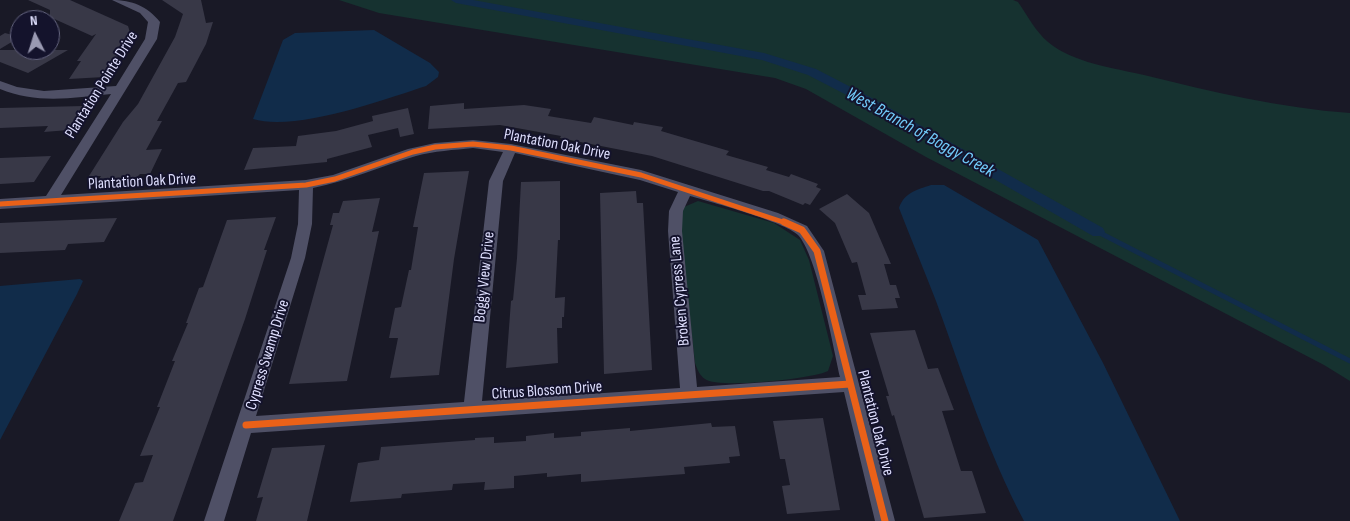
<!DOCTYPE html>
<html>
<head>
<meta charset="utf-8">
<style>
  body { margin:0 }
  #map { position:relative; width:1350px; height:521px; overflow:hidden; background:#191926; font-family:"Sofia Sans Condensed",sans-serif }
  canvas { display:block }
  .north { position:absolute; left:10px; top:10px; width:50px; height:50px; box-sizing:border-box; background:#14132c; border:1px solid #656580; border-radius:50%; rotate:355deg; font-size:14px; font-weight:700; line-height:20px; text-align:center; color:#dfdffe }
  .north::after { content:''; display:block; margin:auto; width:18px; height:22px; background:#9a9ab2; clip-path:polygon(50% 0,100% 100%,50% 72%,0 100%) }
</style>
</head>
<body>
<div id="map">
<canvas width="1350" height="521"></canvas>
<div class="north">N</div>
</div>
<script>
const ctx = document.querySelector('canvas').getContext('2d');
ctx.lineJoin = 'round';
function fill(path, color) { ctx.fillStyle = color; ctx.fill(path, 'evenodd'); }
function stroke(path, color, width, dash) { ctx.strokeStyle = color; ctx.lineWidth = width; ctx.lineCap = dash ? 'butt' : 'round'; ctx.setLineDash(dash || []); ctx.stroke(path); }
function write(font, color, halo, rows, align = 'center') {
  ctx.font = font + ' "Sofia Sans Condensed",sans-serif'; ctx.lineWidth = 4; ctx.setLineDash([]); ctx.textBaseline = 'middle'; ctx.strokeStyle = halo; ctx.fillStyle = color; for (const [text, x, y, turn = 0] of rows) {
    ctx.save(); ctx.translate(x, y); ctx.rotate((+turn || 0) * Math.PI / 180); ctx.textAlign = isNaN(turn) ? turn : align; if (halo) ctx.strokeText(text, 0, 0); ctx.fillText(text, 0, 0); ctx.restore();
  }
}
const green = new Path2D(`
  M339,0H1013L1018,2C1027,15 1036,32 1048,42C1073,63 1114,68 1144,75C1213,92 1280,108 1350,113V381L1324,365L926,157L806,89L775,78L379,13Z
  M698,201L774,223L800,240L809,260L833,356L828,371C812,379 718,389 705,379C700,376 697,369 695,363L679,220L684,207Z`);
const water = new Path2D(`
  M374,30L430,63L439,72L438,77L426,86C383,100 295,132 253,119L283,40L295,33Z
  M931,185H944L1038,240L1103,363L1180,521H1024C987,451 963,375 936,301C924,270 911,239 899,208C904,193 916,190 931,185Z
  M80,279L83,281L77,294L0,440V286Z`);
const stream = new Path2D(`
  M1098,232L1350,361`);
const canal = new Path2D(`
  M451,0H473L764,53L816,69L870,97L1103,228L1105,232L1103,236H1093L862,103L808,75L762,60L456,3Z`);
const building = new Path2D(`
  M28,0H70L128,26L131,36L104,77L69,79L81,61H77L96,34L92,36L50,17V10Z
  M162,0H201L206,23L213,22L206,44L186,82L178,83L157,121H162L146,150L162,149L150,174H140L137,177L99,179L101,176H89L123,122L138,104L175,37L183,14Z
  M5,33L20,37L0,49V36Z
  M0,50H68L28,73L0,62Z
  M464,103V109L524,105L551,109L548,116L591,123L594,117L633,125L634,122L663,127L661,131L729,151L726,155L768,167L766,170L789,177L791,174L818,184L816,187L821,189L810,205L805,203L803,205L769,191H763L652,156L560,138L561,136L500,125L428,129L430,106Z
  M84,106L69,130L44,132L48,126L0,128V108Z
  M408,108L414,134L400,137L398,128L368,135L372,147L327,159V162L244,170L253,148L296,146L298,136L336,131L373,121L372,116Z
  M51,156L34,182L0,184V158Z
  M469,171L454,259L439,375L390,378L398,338H389L395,308L401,307L409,270H411L418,227H413L424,173Z
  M560,181V240H558L555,298L565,297L564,317H562V328H557L558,363L506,368L511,301L513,300L517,258L521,182Z
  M636,191L637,203H643L652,370L604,374L600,193Z
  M847,194L869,213L891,264H884L890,285H896L900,298H895L898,308L862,310L858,295H866L857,262L852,263L835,223L819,209Z
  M380,198L372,232L379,231L347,381L289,384L333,225H330L333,213H339L343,201Z
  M276,217L264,250H267L245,319L173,521H119L135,483L143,482L153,455L140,456L160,407H157L175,361H172L188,323H186L199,288L203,287L227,220Z
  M117,218L104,242L68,244L65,250L0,253V223Z
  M915,330L928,369L938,368L954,410L942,411L961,471H972L986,513L924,518L894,415L892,416L886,396H889L870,333Z
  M823,418L840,510L787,514L782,486L790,485L785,459H780L773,421Z
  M711,423L712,427L735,426L740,456L729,457L730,463L684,467L685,474L581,482V474L547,477V473L514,476V488L484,490L485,482L453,484L452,490L402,494L401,498L350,502L358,463L379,460L381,447L475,440V438L494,437V443L526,441V436L554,433V438L581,436V432L630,428V431Z
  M325,445L307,521H256L263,497L257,498L272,448Z`);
const street = new Path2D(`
  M112,0C132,0 147,6 160,22L157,39L61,195L306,180L333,175L408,149L435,143L473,140L511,144L641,170L778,213L807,226L824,251L895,521H875L844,392L251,433L224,521H204L291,258L298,224L299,190L0,209V199L46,196L111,94C73,98 36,104 0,89V81L17,87L44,91L116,86L145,39L148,22L140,13ZM473,148L503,152L489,181L464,402L256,416L305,258L312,224L313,188C348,181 381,166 416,156C434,151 454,150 473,148ZM515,153L640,180L678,192L669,211L668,231L680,388L482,401L503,181ZM690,196C711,202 785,222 798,235C817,255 833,346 840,377L697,387L682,231L683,211Z`);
const cyclewayFar1 = new Path2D(`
  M0,204L306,185L335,179L413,152L435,147L473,144L511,148L641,175L786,223`);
const cycleway = new Path2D(`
  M784,222L802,230L817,251L885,521
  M246,425L850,384`);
const streetNames = [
  ["Plantation Pointe Drive",102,85,-58],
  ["Plantation Oak Drive",557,145,11],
  ["Plantation Oak Drive",142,182,-3],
  ["Boggy View Drive",485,277,-84],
  ["Broken Cypress Lane",680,291,-95],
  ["Cypress Swamp Drive",268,355,-73],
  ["Citrus Blossom Drive",547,391,-4],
  ["Plantation Oak Drive",875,423,76]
];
const waterNames = [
  ["West Branch of Boggy Creek",920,133,29]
];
fill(green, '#163230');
fill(water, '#112c4a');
stroke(stream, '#112c4a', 5);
fill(canal, '#112c4a');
fill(building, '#383847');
fill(street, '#4f5066');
stroke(cyclewayFar1, '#ea6118', 5);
stroke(cycleway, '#ea6118', 7);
write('16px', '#dfdffe', '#14132c', streetNames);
write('italic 18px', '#71cbfa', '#14132c', waterNames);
</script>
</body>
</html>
